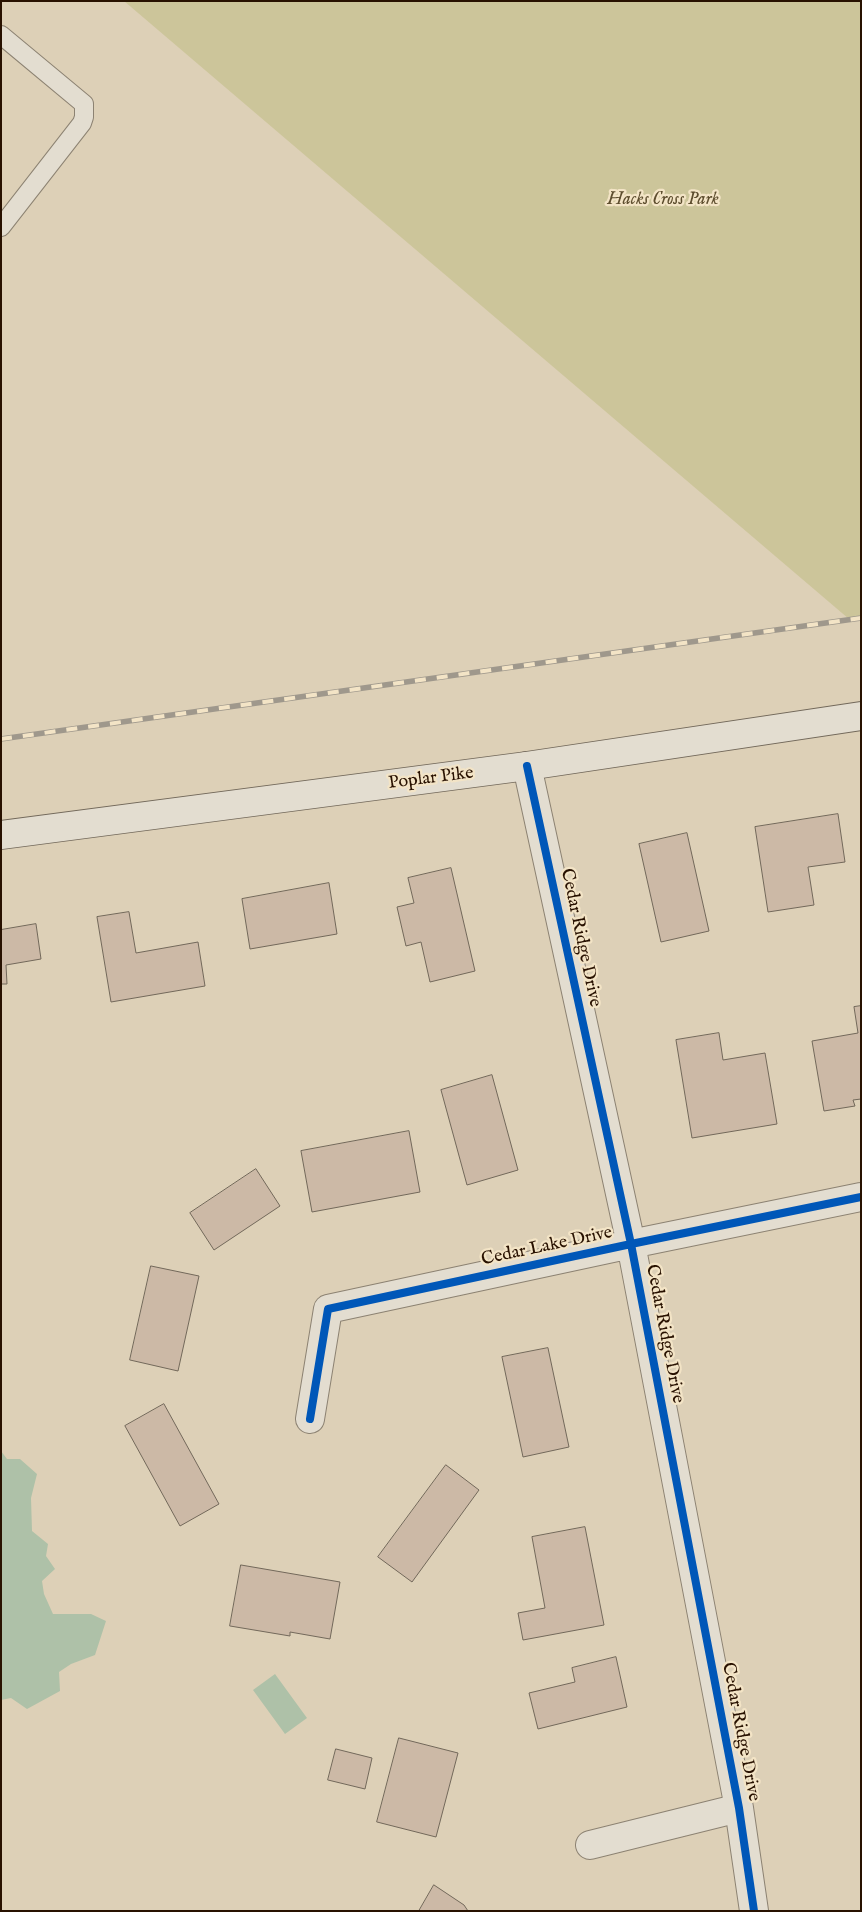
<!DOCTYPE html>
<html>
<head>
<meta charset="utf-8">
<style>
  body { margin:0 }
  #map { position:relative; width:862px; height:1912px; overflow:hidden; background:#ddd0b7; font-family:"IM FELL English",serif }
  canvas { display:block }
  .frame { position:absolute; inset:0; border:2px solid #281100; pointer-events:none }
</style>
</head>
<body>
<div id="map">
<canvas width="862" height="1912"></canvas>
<div class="frame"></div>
</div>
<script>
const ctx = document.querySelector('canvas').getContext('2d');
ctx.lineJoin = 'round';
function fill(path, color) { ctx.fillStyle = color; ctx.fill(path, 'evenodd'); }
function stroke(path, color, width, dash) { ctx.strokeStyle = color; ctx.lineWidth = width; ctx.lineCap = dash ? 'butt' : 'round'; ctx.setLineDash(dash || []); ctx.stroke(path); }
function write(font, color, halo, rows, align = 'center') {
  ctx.font = font + ' "IM FELL English",serif'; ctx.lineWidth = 4.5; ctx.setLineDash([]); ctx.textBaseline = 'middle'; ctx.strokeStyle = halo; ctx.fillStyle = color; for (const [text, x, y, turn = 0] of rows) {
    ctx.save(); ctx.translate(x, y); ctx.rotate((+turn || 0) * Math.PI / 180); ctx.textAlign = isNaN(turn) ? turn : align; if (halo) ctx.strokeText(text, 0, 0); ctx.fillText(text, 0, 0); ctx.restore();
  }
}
const green = new Path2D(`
  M124,1H861V618L849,619Z`);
const water = new Path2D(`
  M1,1451L7,1459H20L37,1474L31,1498L32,1531L48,1544L46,1556L55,1569L42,1581L44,1594L53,1614H91L106,1621L95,1655L71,1664L59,1672L60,1691L27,1709L11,1698L1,1700Z
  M275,1674L307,1718L285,1734L253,1690Z`);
const building = new Path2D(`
  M838,814L845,862L808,867L814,905L768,912L755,827Z
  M687,833L709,931L661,942L639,844Z
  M451,868L475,971L430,982L421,942L406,946L397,907L414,903L408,878Z
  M329,883L337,934L250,949L242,899Z
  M129,912L136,953L198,942L205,986L111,1002L97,917Z
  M36,924L41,959L6,965L7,984H1V930Z
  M861,1006V1099L853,1100L855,1106L824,1111L812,1041L858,1033L854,1007Z
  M719,1033L723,1060L765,1053L777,1124L692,1138L676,1040Z
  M492,1075L518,1170L467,1185L441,1090Z
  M409,1131L420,1192L312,1212L301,1151Z
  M256,1169L280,1206L214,1250L190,1213Z
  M151,1266L199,1276L178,1371L130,1360Z
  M548,1348L569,1447L523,1457L502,1357Z
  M164,1404L219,1504L180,1526L125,1426Z
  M446,1465L479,1490L412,1582L378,1557Z
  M585,1527L604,1625L523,1640L518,1613L545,1608L532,1537Z
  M241,1565L340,1582L330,1639L290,1632V1636L230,1626Z
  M616,1657L627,1707L538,1729L529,1693L575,1682L572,1668Z
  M399,1738L458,1753L436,1837L377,1822Z
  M336,1749L372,1758L365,1789L328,1780Z
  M434,1885L464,1905L468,1911H419Z`);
const service = new Path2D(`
  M1,35L84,104V117L82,123L1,227`);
const minor = new Path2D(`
  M527,766L631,1244L739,1808L754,1911
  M310,1419L328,1309L631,1244L861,1197
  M590,1845L739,1808`);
const secondary = new Path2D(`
  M1,835L527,766L861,716`);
const rail = new Path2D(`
  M1,739L861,618`);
const cycleway = new Path2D(`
  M527,766L631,1244L739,1808L754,1911
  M310,1419L328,1309L631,1244L861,1197`);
const parkNames = [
  ["Hacks Cross Park",663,200]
];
const streetNames = [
  ["Poplar Pike",431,779,-7],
  ["Cedar Ridge Drive",580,938,78],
  ["Cedar Lake Drive",547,1247,-12],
  ["Cedar Ridge Drive",664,1334,79],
  ["Cedar Ridge Drive",740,1732,79]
];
fill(green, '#ccc59a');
fill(water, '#aec1a8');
fill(building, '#ccb9a6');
stroke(building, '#72685a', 1);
stroke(service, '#8c8272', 20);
stroke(minor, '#8c8272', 30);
stroke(secondary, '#72685a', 30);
stroke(service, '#e3ddd0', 18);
stroke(minor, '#e3ddd0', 28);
stroke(secondary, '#e3ddd0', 28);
stroke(rail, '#9f988c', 5.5);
stroke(rail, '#f3e4c6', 4, [11]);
stroke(cycleway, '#0057b8', 8);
write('italic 18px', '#5d4d2e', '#f3e4c6', parkNames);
write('18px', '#281100', '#f3e4c6', streetNames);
</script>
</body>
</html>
